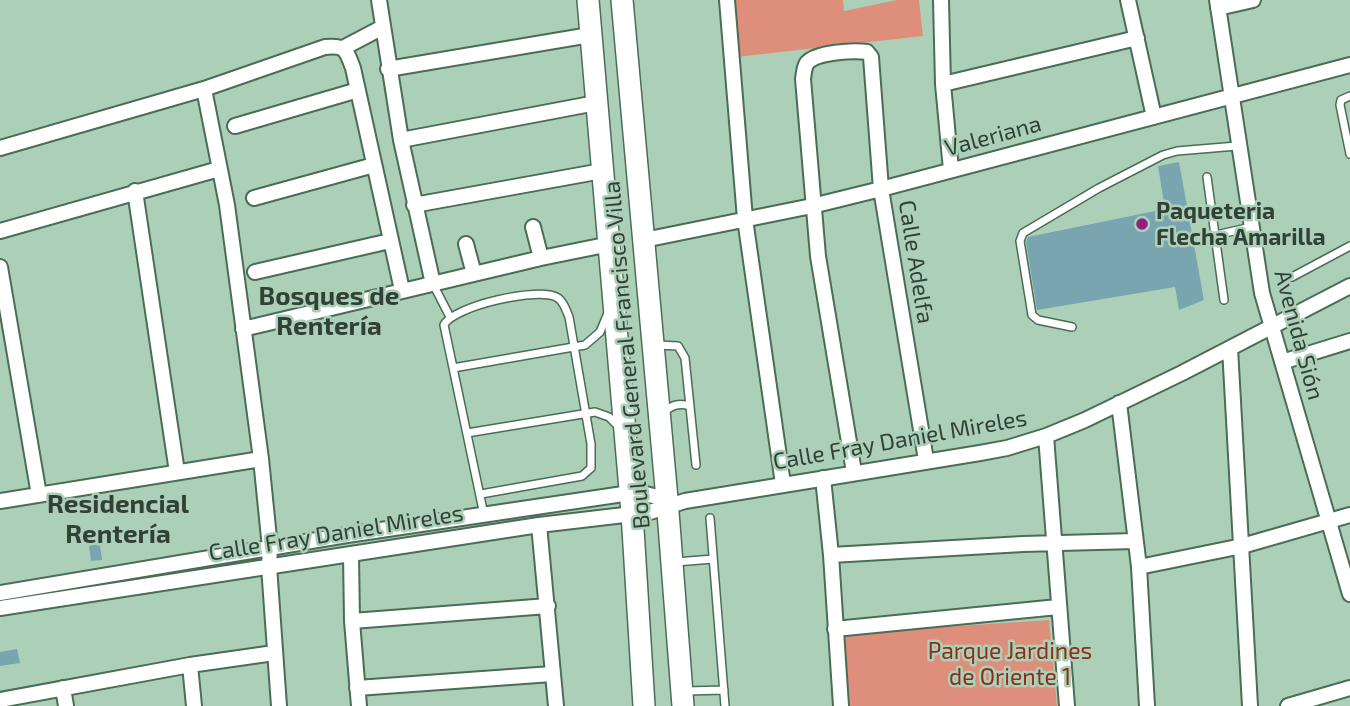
<!DOCTYPE html>
<html>
<head>
<meta charset="utf-8">
<style>
  body { margin:0 }
  canvas { display:block; background:#acd0b7 }
</style>
</head>
<body>
<canvas width="1350" height="706"></canvas>
<script>
const ctx = document.querySelector('canvas').getContext('2d');
ctx.lineJoin = 'round';
function fill(path, color) { ctx.fillStyle = color; ctx.fill(path, 'evenodd'); }
function stroke(path, color, width, dash) { ctx.strokeStyle = color; ctx.lineWidth = width; ctx.lineCap = dash ? 'butt' : 'round'; ctx.setLineDash(dash || []); ctx.stroke(path); }
function write(font, color, halo, rows, align = 'center') {
  ctx.font = font + ' "Exo 2",sans-serif'; ctx.lineWidth = 5; ctx.setLineDash([]); ctx.textBaseline = 'middle'; ctx.strokeStyle = halo; ctx.fillStyle = color; for (const [text, x, y, turn = 0] of rows) {
    ctx.save(); ctx.translate(x, y); ctx.rotate((+turn || 0) * Math.PI / 180); ctx.textAlign = isNaN(turn) ? turn : align; if (halo) ctx.strokeText(text, 0, 0); ctx.fillText(text, 0, 0); ctx.restore();
  }
}
const green = new Path2D(`
  M731,0H843L844,11L897,0H919L923,36L736,57Z
  M1049,620L1057,706H847L838,634Z`);
const building = new Path2D(`
  M1179,162L1204,300L1179,310L1175,287L1037,310L1026,242L1028,237L1165,209L1158,166Z
  M98,530L102,560L91,561L87,531Z
  M17,649L20,663L0,666V652Z`);
const lane = new Path2D(`
  M1350,96L1341,100L1340,105L1350,154
  M1207,177L1224,300
  M1216,235L1251,227
  M1292,277L1350,246
  M433,284L450,317
  M1072,327L1038,320L1032,315L1020,241L1023,233L1099,188L1163,155L1177,151L1237,146
  M657,345L678,346L685,358L696,465
  M453,368L585,345L600,332L608,313
  M662,413C671,406 678,402 690,406
  M467,433L595,412L609,417L620,428
  M481,494L582,476L591,468V444L569,317C566,310 564,302 558,298C540,286 453,306 444,325L484,515
  M710,518L725,706
  M676,562L713,559
  M686,691L724,690`);
const street = new Path2D(`
  M379,0L401,140L433,284
  M727,0L745,219L783,484
  M941,0L943,84L951,170
  M1128,0L1154,117
  M1217,0L1262,293L1350,594
  M1218,8L1253,0
  M343,48L383,27
  M388,69L590,35
  M943,84L1137,38
  M204,89L227,205L261,459L270,548L269,566L279,706
  M235,126L358,90
  M401,140L596,103
  M0,148L204,89L325,47C346,45 346,50 353,68L402,290
  M135,191L177,472
  M254,198L374,165
  M414,205L602,171
  M533,227L541,258
  M0,231L219,169
  M644,240L812,206L881,189L1350,65
  M466,244L474,274
  M0,267L39,495
  M255,272L390,241
  M243,329L541,258L610,244
  M1230,348L1250,706
  M1282,362L1350,341
  M1119,403L1139,567L1147,706
  M1046,436L1067,706
  M854,472L818,256L803,79C804,73 804,67 807,63C816,52 854,50 867,52L871,57L881,189L926,460
  M823,478L831,555L841,706
  M0,501L261,459
  M539,525L556,706
  M351,554L352,621L359,706
  M831,555L1023,544L1135,541
  M1139,567L1242,546L1350,515
  M0,593L347,535L630,493H642L672,501
  M0,608L539,525L650,512L685,501L980,453L1007,448L1046,436L1085,420L1182,373L1350,286
  M352,621L548,606
  M835,629L1058,607
  M190,665L194,706
  M63,688L66,706
  M357,688L552,674
  M0,700L190,665L274,653
  M1288,706L1350,688`);
const secondary = new Path2D(`
  M588,0L632,513L644,706
  M622,0L667,499L683,706`);
const markers = [
  [1142,224,7,"#901f80"]
];
const streetNames = [
  ["Valeriana",993,136,-15],
  ["Calle Adelfa",916,262,81],
  ["Avenida Sión",1299,335,75],
  ["Boulevard General Francisco Villa",627,355,-95],
  ["Calle Fray Daniel Mireles",900,440,-10],
  ["Calle Fray Daniel Mireles",336,533,-9]
];
const poiNames = [
  ["Paqueteria",1156,211],
  ["Flecha Amarilla",1156,237]
];
const parkNames = [
  ["Parque Jardines",1010,651],
  ["de Oriente 1",1010,677]
];
const quarterNames = [
  ["Bosques de",329,296],
  ["Rentería",329,326],
  ["Residencial",118,504],
  ["Rentería",118,534]
];
fill(green, '#de8f7b');
fill(building, '#78a5b0');
stroke(lane, '#4b6c56', 10);
stroke(street, '#4b6c56', 18);
stroke(secondary, '#4b6c56', 24);
stroke(lane, '#fff', 7);
stroke(street, '#fff', 14);
stroke(secondary, '#fff', 21);
for (const [x, y, r, color] of markers) { const dot = new Path2D(); dot.arc(x, y, r, 0, 2 * Math.PI); ctx.fillStyle = color; ctx.fill(dot); stroke(dot, '#acd0b7', 2.5); }
write('23px', '#324137', '#acd0b7', streetNames);
write('bold 23px', '#324137', '#acd0b7', poiNames, 'left');
write('23px', '#8c2e18', '#acd0b7', parkNames);
write('bold 26px', '#324137', '#acd0b7', quarterNames);
</script>
</body>
</html>
